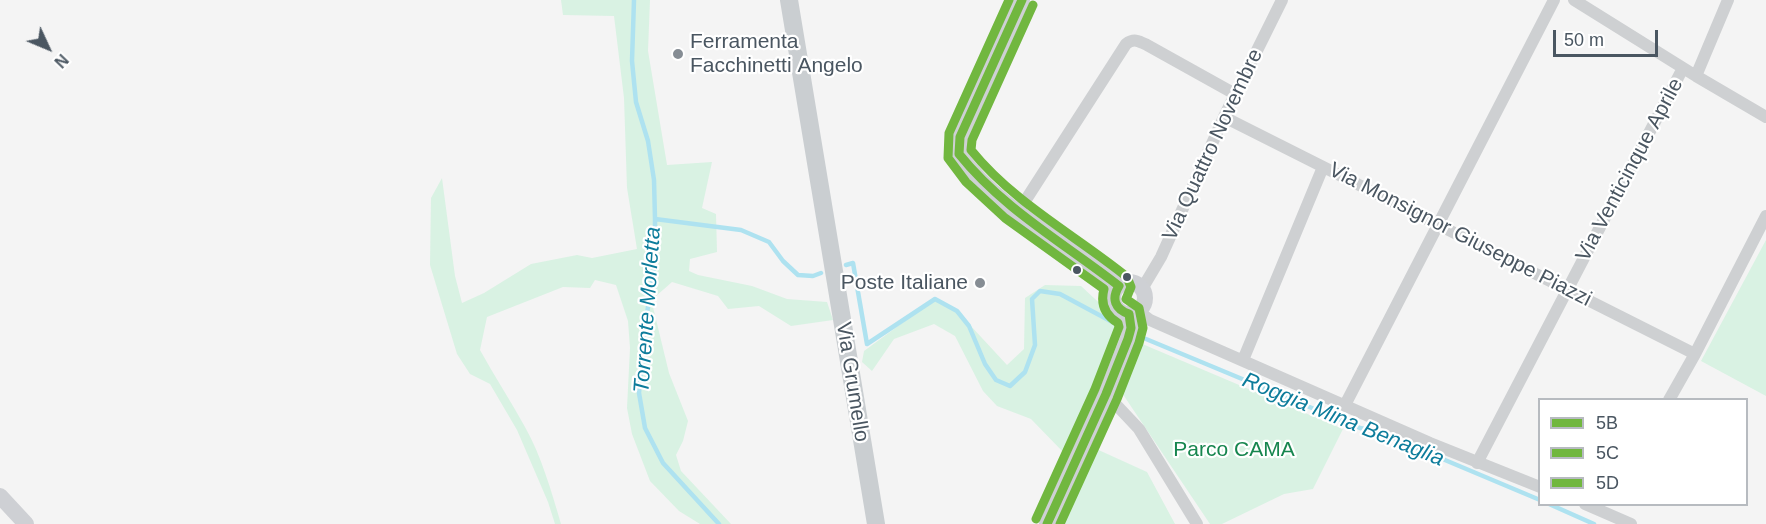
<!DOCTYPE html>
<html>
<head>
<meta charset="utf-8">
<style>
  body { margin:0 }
  #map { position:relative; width:1766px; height:524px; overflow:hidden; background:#f4f4f4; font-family:Helvetica,sans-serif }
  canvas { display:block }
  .legend { position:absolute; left:1538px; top:398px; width:210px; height:108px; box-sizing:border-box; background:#fff; border:2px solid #b7bbc0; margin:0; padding:8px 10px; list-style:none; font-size:18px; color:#4a5661 }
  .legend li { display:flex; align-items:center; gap:12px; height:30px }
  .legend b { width:30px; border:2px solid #b7bbc0 }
  .north { position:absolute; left:18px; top:18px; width:60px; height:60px; -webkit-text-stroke:4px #fff; paint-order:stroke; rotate:134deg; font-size:16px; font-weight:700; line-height:24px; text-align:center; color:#4a5661 }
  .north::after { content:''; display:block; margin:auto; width:21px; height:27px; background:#4a5661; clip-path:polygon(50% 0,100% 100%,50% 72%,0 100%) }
  .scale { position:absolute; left:1553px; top:30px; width:105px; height:27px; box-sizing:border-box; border:3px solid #4a5661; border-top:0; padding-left:8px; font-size:18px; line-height:21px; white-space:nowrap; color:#4a5661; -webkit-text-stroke:4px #fff; paint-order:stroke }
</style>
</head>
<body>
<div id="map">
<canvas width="1766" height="524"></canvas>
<ul class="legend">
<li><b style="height:8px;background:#71b73f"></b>5B</li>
<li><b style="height:8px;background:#71b73f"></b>5C</li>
<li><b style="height:8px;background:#71b73f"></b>5D</li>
</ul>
<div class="north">N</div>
<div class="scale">50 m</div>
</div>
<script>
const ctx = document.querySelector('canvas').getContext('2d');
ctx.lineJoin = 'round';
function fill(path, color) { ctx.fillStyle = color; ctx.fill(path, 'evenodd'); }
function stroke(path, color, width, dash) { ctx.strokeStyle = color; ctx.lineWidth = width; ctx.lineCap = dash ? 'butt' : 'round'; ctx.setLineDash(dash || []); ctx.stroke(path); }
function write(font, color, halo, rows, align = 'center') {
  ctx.font = font + ' Helvetica,sans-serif'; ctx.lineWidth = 4.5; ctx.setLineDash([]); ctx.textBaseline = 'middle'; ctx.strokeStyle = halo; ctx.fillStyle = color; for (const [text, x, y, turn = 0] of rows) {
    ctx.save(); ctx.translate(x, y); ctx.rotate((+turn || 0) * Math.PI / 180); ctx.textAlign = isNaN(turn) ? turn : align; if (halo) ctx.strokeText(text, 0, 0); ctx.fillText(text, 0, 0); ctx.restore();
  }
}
const green = new Path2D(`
  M561,0H650L648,51L667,165L712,162L702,208L716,214L717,252L690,259L689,271L698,275L752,286L787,299L827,302L833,320L791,326L759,306L728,309L718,296L672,282L655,297L653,307L669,373L688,421L683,441L676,455L681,471L731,524H700L679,511L650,481L632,434L627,408L630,348L628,321L616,285L595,280L590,288L563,287L487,317L480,350C494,376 511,401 525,427C541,455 552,493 561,524H555L548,502L517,430L490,384L470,374L457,354L430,265L431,198L442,178L455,276L462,303L484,293L531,264L577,255L592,258L637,249L627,188L624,98L614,16L563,15Z
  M1766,240V396L1701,361Z
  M1045,285L1081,286L1108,311L1122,337L1078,436L1064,453L1031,419L997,406L983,391L955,336L934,324L894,339L872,371L862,362L864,351L935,299L957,311L1007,365L1024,349L1025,298Z
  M1140,343L1343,429L1313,489L1284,494L1222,524H1210L1120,390Z
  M1092,447L1147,472L1175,524H1055Z`);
const stream = new Path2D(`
  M634,0L632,61L636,102L648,141L654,180L655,219V261L644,333L639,393L645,428L663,463L719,524
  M655,219L741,230L769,242L783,261L798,275L813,276L821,273
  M846,265L853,263L867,344L935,299L957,311L969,326L985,364L996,380L1010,386L1025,372L1035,345L1032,299L1040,291L1060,294L1116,324
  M1146,339L1360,428L1376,431L1540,500
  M1549,504L1594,524`);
const street = new Path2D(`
  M1574,0L1696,76L1766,117
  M1696,76L1728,0
  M1224,117L1695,354
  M1018,212L1126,44C1134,38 1139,41 1147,45L1235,94
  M1142,289L1161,257L1224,117L1282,0
  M1138,311L1150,320L1430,443L1540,487
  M1243,360L1323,167
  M1106,394L1139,429L1197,524
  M1669,400L1695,354L1766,216
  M1345,405L1554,0
  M1477,463L1683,68
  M1585,504L1631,524`);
const secondary = new Path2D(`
  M1022,0L960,137L959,154C997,209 1068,243 1119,286
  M1113 298a16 16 0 1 1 32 0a16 16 0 1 1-32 0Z
  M0,496L26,524
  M1047,524L1106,394L1128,339L1131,328L1129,314`);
const primary = new Path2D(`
  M789,0L876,524`);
const bus1 = new Path2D(`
  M1022,0L960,137L959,154C1003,209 1064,243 1119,286C1111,299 1115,309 1129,314L1131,328L1128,339L1106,394L1047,524`);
const bus2 = new Path2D(`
  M1009,0L949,133L948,158L966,182L1005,218L1104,289C1100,304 1105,315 1118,323L1119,327L1095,389L1036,519`);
const bus3 = new Path2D(`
  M1033,5L972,140L971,150C1014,203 1075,235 1127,277L1131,287L1126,299L1139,308L1143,328L1139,343L1117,399L1060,524`);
const markers = [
  [678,54,6,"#868d94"],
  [1077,270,5,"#4a5661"],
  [1127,277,5,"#4a5661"],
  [980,283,6,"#868d94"]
];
const poiNames = [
  ["Ferramenta",690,42],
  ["Facchinetti Angelo",690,66],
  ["Poste Italiane",968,283,"right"]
];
const streetNames = [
  ["Via Quattro Novembre",1213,145,-65],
  ["Via Venticinque Aprile",1630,170,-62],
  ["Via Monsignor Giuseppe Piazzi",1460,235,27],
  ["Via Grumello",852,382,81]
];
const parkNames = [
  ["Parco CAMA",1234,450]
];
const waterNames = [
  ["Torrente Morletta",648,310,-86],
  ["Roggia Mina Benaglia",1343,420,22]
];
fill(green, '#d9f2e3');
stroke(stream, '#aee2f0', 4.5);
stroke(street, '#ced0d2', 12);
stroke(secondary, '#ced0d4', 16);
stroke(primary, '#caced1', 18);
stroke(bus1, '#71b73f', 9);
stroke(bus2, '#71b73f', 9);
stroke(bus3, '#71b73f', 9);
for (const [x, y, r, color] of markers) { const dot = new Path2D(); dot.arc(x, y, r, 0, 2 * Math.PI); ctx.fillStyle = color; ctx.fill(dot); stroke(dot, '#fff', 2); }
write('21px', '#4a5661', '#fff', poiNames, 'left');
write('21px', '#4a5661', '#fff', streetNames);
write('21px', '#17864f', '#fff', parkNames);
write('italic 22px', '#0c7c9b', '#fff', waterNames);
</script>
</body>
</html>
